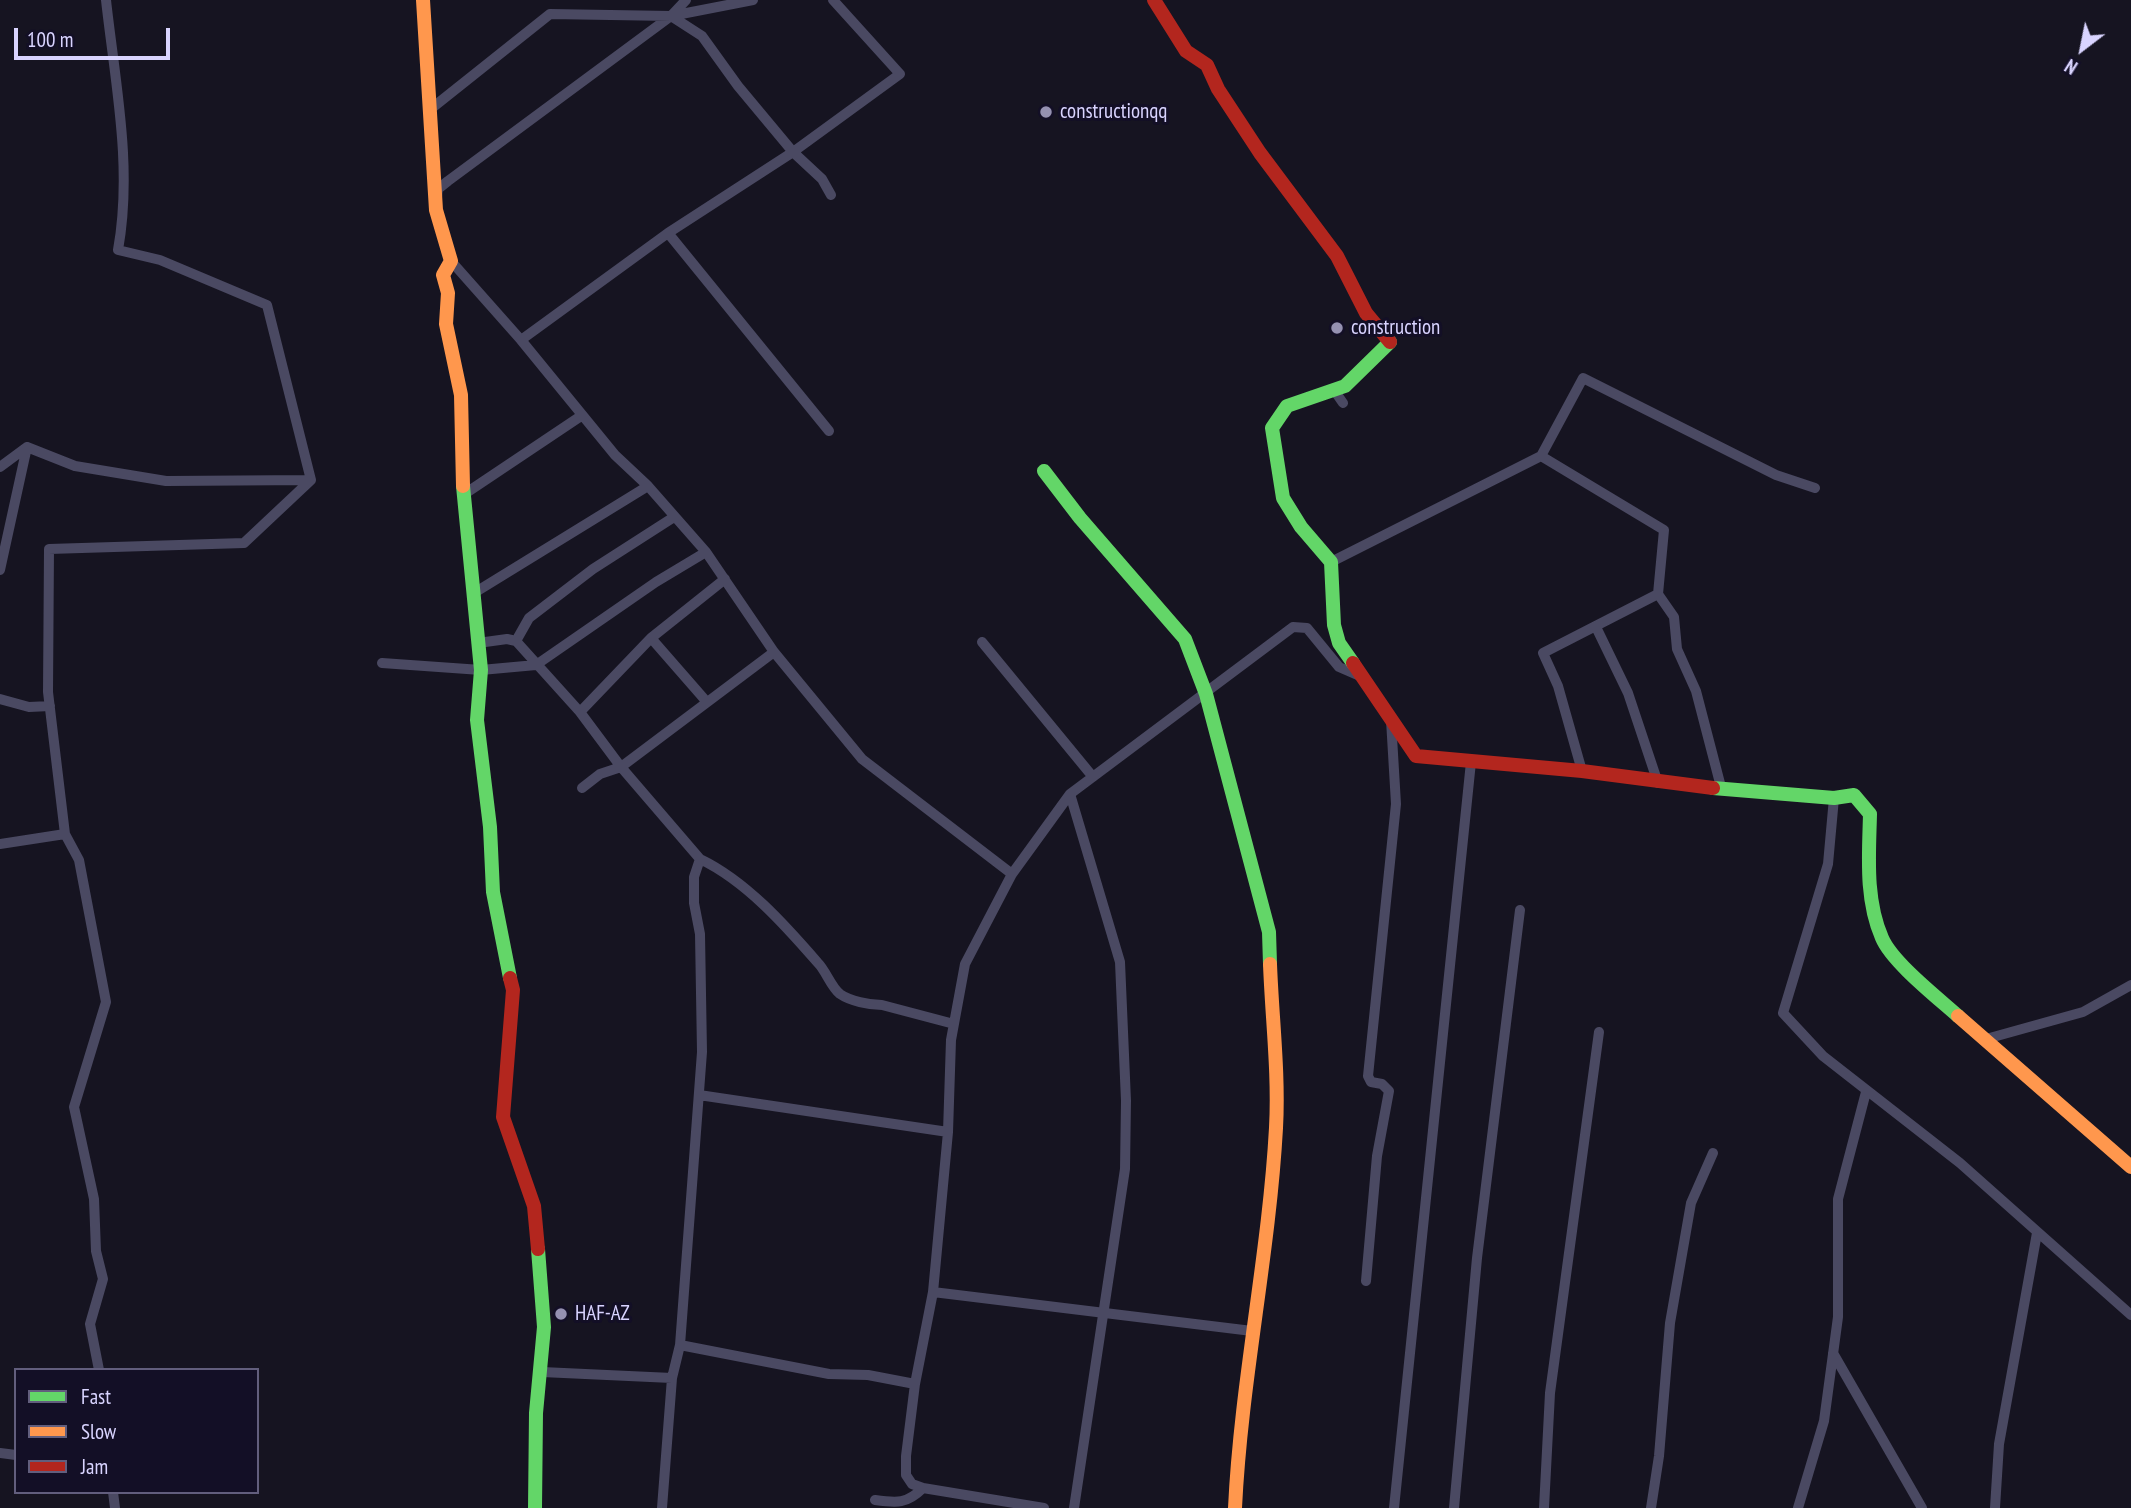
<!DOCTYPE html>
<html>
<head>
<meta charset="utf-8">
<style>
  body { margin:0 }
  #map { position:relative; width:2131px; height:1508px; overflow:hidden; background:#161421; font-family:"PT Sans Narrow",sans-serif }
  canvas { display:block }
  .legend { position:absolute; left:14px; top:1368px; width:245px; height:126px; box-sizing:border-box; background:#130f26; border:2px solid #625e7d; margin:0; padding:9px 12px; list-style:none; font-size:21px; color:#d9d4ff }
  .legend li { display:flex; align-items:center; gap:14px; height:35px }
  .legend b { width:35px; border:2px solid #625e7d }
  .north { position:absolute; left:2047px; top:14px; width:70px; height:70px; -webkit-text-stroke:5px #130f26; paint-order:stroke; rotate:212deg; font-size:19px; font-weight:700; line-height:28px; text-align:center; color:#d9d4ff }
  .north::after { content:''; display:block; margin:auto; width:24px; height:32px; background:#d9d4ff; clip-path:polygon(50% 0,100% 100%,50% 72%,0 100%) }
  .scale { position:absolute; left:14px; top:28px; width:156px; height:32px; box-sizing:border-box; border:4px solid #d9d4ff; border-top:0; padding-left:9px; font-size:21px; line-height:24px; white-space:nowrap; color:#d9d4ff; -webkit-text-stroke:5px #130f26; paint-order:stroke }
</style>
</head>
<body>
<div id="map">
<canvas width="2131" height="1508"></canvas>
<ul class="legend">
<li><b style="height:9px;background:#63d668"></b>Fast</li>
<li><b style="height:9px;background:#ff974d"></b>Slow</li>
<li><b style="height:9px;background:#b3261e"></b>Jam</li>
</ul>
<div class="north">N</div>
<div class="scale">100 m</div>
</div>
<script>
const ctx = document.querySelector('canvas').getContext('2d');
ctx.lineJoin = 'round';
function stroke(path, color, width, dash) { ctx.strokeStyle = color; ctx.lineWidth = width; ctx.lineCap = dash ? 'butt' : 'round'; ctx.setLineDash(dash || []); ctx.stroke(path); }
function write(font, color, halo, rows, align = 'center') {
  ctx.font = font + ' "PT Sans Narrow",sans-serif'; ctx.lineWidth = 6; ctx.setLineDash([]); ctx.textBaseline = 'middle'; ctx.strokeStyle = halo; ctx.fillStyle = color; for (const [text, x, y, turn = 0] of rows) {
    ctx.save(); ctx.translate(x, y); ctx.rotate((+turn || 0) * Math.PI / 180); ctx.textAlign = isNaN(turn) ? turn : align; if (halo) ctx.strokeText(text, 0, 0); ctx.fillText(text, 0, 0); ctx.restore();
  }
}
const street = new Path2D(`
  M671,16L702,36L738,86L793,152L822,179L831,195
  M432,108L550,14L671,16L753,0
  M437,197L438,189L448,181L671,16L686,0
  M668,233L829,431
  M451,261L521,340L615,455L648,486L706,552L774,652L862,759L1012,874
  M521,340L668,233L793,152L900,74L833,0
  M1334,390L1343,403
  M1541,456L1664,530L1658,594
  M0,467L27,447L75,466L166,481L311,480L267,305L160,260L118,250C133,167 115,82 106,0
  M463,501L466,493L581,416
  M1331,562L1541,456L1583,378L1776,475L1815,488
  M0,570L27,447
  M474,593L648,486
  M1596,627L1628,693L1658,783
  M651,638L706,701
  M516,641L580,712L621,767L700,859C746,881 785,925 818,963C826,971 831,987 840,994C850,1001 869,1005 882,1005L954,1024
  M982,642L1093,777
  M478,643L507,639L516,641L529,618L593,569L674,517
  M382,663L481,670L536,665L656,582L706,552
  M0,699L29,707L50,706
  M580,712L651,638L725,579
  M1582,771L1558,686L1543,653L1658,594L1674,617L1677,649L1696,691L1721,787
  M582,788L600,774L621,767L774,652
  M1834,798L1828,864L1783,1013L1823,1056L1960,1163L2131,1315
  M65,834L79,860L106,1002L74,1107L94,1199L96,1251L103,1279L90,1324L99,1370
  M0,844L65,834L48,692L49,549L244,543L311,480
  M1986,1039L2083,1012L2131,985
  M699,1095L948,1132
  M1366,1281L1377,1156L1389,1091L1382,1084L1371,1082L1368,1076L1396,804L1391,720
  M933,1292L1252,1331
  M680,1345L829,1374L868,1375L915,1384
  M1833,1353L1922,1508
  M542,1372L672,1378
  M0,1453L16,1455
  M113,1492L115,1508
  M875,1500C897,1503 907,1504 923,1488
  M662,1508L672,1378L680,1345L702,1052L700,934L694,903V877L700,859
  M1044,1508L923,1488L912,1484L906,1475V1456L915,1384L933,1292L948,1132L951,1040L965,964L1012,874L1070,794
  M1074,1508L1125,1169L1126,1101L1120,962L1070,794L1293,627L1307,628L1339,667L1362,677
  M1394,1508L1471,762
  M1454,1508L1477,1258L1520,910
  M1544,1508L1550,1393L1599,1032
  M1651,1508L1659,1456L1670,1323L1691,1203L1713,1153
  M1798,1508L1824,1421L1838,1317V1199L1866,1092
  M1995,1508L1999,1444L2037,1233`);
const fast = new Path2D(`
  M1044,471L1080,518L1185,639L1206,694L1269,932L1270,964
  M463,486L481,670L477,720L490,827L493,892L510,978
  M1353,663L1339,643L1334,625L1331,562L1301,527L1283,498L1272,428L1287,406L1345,386L1390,342
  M1713,788L1834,798L1854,795L1870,814C1869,855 1865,899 1882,938C1892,962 1938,998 1958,1016
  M535,1508L536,1413L544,1327L538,1249`);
const slow = new Path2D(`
  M423,0L436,210L451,261L443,275L448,293L446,324L461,395L463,486
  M1958,1016L2131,1167
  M1235,1508C1241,1381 1269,1255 1276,1128C1279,1074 1272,1018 1270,964`);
const jam = new Path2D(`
  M1154,0L1186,51L1207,65L1218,89L1260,153L1337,256L1366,313L1390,342
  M1353,663L1416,756L1582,771L1713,788
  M510,978L513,990L503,1117L534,1206L538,1249`);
const markers = [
  [1046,112,7,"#9591b1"],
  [1337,328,7,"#9591b1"],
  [561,1314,7,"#9591b1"]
];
const poiNames = [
  ["constructionqq",1060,112],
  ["construction",1351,328],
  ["HAF-AZ",575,1314]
];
stroke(street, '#4a4962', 10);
stroke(fast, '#63d668', 14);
stroke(slow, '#ff974d', 14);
stroke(jam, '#b3261e', 14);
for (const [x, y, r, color] of markers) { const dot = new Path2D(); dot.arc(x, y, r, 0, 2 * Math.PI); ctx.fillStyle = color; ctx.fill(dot); stroke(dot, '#130f26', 2.5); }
write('21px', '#d9d4ff', '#130f26', poiNames, 'left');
</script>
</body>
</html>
